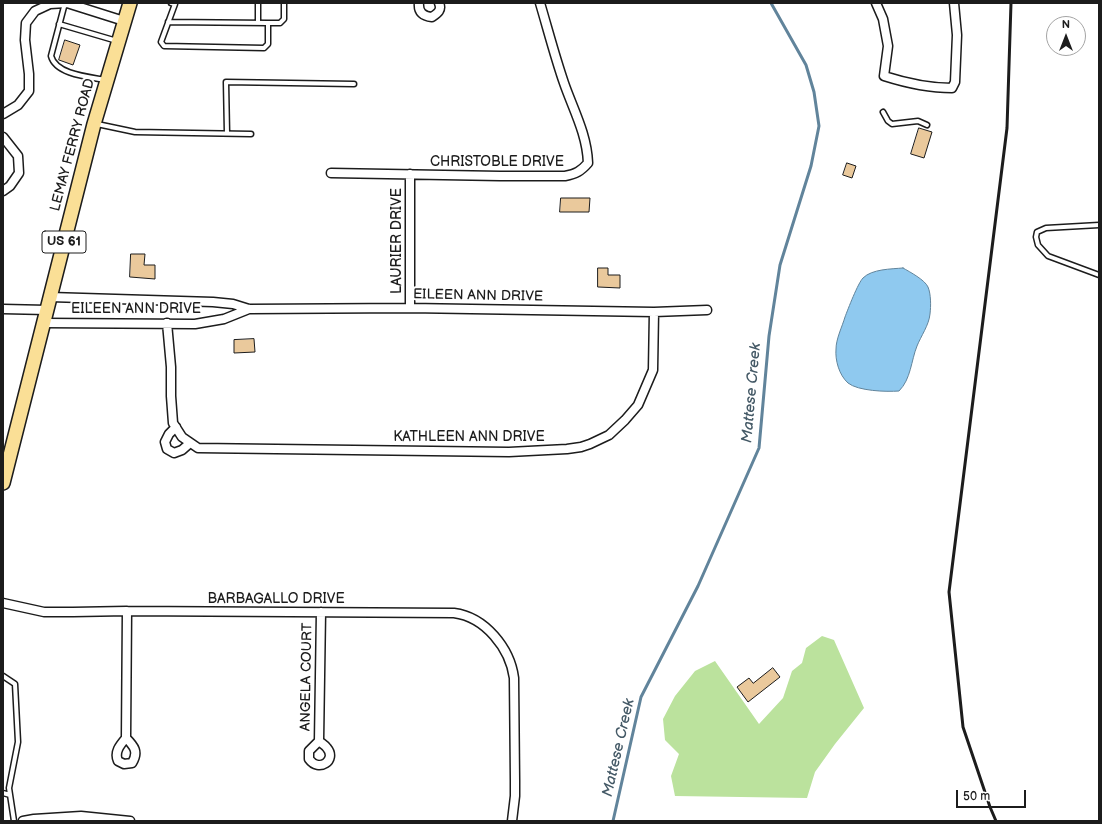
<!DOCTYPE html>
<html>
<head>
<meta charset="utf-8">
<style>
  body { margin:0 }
  #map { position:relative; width:1102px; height:824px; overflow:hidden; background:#fff; font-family:"Balsamiq Sans",sans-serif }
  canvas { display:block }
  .frame { position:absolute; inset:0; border:4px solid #1c1c1c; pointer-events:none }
  .north { position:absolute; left:1046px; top:16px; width:40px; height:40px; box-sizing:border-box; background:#fff; border:1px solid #a4a4a4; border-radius:50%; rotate:0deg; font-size:11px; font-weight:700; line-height:16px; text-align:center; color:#1c1c1c }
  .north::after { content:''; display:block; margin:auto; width:14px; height:18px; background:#1c1c1c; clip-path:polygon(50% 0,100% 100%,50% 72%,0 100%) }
  .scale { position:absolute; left:956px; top:790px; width:70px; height:18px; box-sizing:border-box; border:2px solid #1c1c1c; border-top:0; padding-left:5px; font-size:12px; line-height:14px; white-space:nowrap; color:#1c1c1c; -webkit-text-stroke:3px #fff; paint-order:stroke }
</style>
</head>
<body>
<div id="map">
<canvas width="1102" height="824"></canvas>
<div class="frame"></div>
<div class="north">N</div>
<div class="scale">50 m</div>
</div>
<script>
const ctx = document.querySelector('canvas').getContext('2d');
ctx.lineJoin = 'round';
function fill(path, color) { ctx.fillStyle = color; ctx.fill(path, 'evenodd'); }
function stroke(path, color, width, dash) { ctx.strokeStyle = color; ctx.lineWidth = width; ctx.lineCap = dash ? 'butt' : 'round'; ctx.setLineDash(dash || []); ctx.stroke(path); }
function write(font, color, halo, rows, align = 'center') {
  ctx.font = font + ' "Balsamiq Sans",sans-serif'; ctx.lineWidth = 4; ctx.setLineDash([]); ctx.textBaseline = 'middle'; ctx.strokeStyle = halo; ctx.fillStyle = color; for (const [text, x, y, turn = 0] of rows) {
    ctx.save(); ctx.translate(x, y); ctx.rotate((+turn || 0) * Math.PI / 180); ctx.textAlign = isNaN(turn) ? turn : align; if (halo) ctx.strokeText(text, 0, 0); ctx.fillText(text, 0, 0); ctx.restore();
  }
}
const green = new Path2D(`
  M822,636L834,640L864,708L835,744L815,772L807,798L675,796L671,776L679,754L665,740L663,719L675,696L695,671L715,661L759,724L783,698L792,671L802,663L806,648Z`);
const water = new Path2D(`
  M903,268C910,272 925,280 928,287C931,294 931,306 930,314C929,325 921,336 917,346C911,361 911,379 899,391C886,392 858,391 848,383C839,375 835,360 836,349C836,339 842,327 845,317C848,309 858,283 863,278C872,269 891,269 903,268Z`);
const stream = new Path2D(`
  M613,821L641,697L698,586L759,448L769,336L780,265L811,166L819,126L814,92L806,65L771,3`);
const building = new Path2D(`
  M65,40L80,45L73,65L59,60Z
  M919,128L932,132L924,158L911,154Z
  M847,163L856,166L852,178L843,175Z
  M561,198H590L589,212H560Z
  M131,254H145L144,265H155V279L130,277Z
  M598,268H608V275H620V288L598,287Z
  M254,339L255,352L234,353V340Z
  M773,668L780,677L748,702L737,687L749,678L753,683Z`);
const lane = new Path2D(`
  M65,3L51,56C56,75 90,77 106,80
  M171,3L175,4L161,42L164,46L264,48L268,44V23H280L284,19V3
  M168,22L268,23
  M258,23V3
  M59,24L117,41
  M883,112L888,121L892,124L918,121L927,125
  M97,124L135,132L251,134
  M227,133L226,82L354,84
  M1099,225L1046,228L1037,232L1036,237L1038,245L1048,256L1099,275
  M3,676L15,684L18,742L9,788L14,821
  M3,793L10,795`);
const street = new Path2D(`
  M419,3C418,13 424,16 432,17C438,13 442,10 439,3
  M876,3L883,19L888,46L884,76C906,83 929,88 952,88L955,82L957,35L954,3
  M3,114L18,105L29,91V74L25,40L26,23L35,11L50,4L67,3L124,21
  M3,137L18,156L19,173L10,186L3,191
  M331,173L500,176H565C576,174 581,171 588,163C587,134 573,109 564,83C555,57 548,30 540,3
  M50,297L213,302L233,304L249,309L410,308L654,312L707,310
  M410,308V174
  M3,309L47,310
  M44,323L195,324L224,319L249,309
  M167,323L171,367V396L173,423L182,437L198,448L509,452L567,449L581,447L590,444L609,435L625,420L638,405L653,370L654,312
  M176,427L169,434L165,442L167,449L174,453L182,450L190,443
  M3,603L44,612H73L127,611L454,613C485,617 510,648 514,678L515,781V796L512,821
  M126,738C134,746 139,752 132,763L124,764L118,761C114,752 120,745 126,738L127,611
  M319,741C321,743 325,745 327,748C337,760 319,773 309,759V751L319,741L321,612
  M23,821L34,819L81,816L130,821`);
const primary = new Path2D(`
  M3,483L94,124L130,3`);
const rail = new Path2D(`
  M996,821L990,807L963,727L949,592L1007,128L1011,3`);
const shields = [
  [64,242,44]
];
const shieldNames = [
  ["US 61",64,242]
];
const streetNames = [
  ["LEMAY FERRY ROAD",73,145,-75],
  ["CHRISTOBLE DRIVE",497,162],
  ["LAURIER DRIVE",397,241,-90],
  ["EILEEN ANN DRIVE",478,296,1],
  ["EILEEN ANN DRIVE",136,309],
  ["KATHLEEN ANN DRIVE",469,437],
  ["BARBAGALLO DRIVE",276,599],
  ["ANGELA COURT",307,677,-89]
];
const waterNames = [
  ["Mattese Creek",752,393,-85],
  ["Mattese Creek",619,748,-77]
];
fill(green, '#bbe29d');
fill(water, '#8fc9ef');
stroke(water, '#61849b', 1);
stroke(stream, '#61849b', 3);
fill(building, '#eac99c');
stroke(building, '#1c1c1c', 1);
stroke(lane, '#1c1c1c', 7);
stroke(street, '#1c1c1c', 11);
stroke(primary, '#1c1c1c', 16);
stroke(lane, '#fff', 4);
stroke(street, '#fff', 8);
stroke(primary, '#fadf96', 13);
stroke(rail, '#1c1c1c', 3);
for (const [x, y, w] of shields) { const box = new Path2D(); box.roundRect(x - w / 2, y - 11, w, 22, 3); ctx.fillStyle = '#fff'; ctx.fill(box); stroke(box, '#1c1c1c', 1); }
write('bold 13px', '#1c1c1c', null, shieldNames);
write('14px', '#1c1c1c', '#fff', streetNames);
write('italic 15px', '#445966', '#fff', waterNames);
</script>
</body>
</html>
